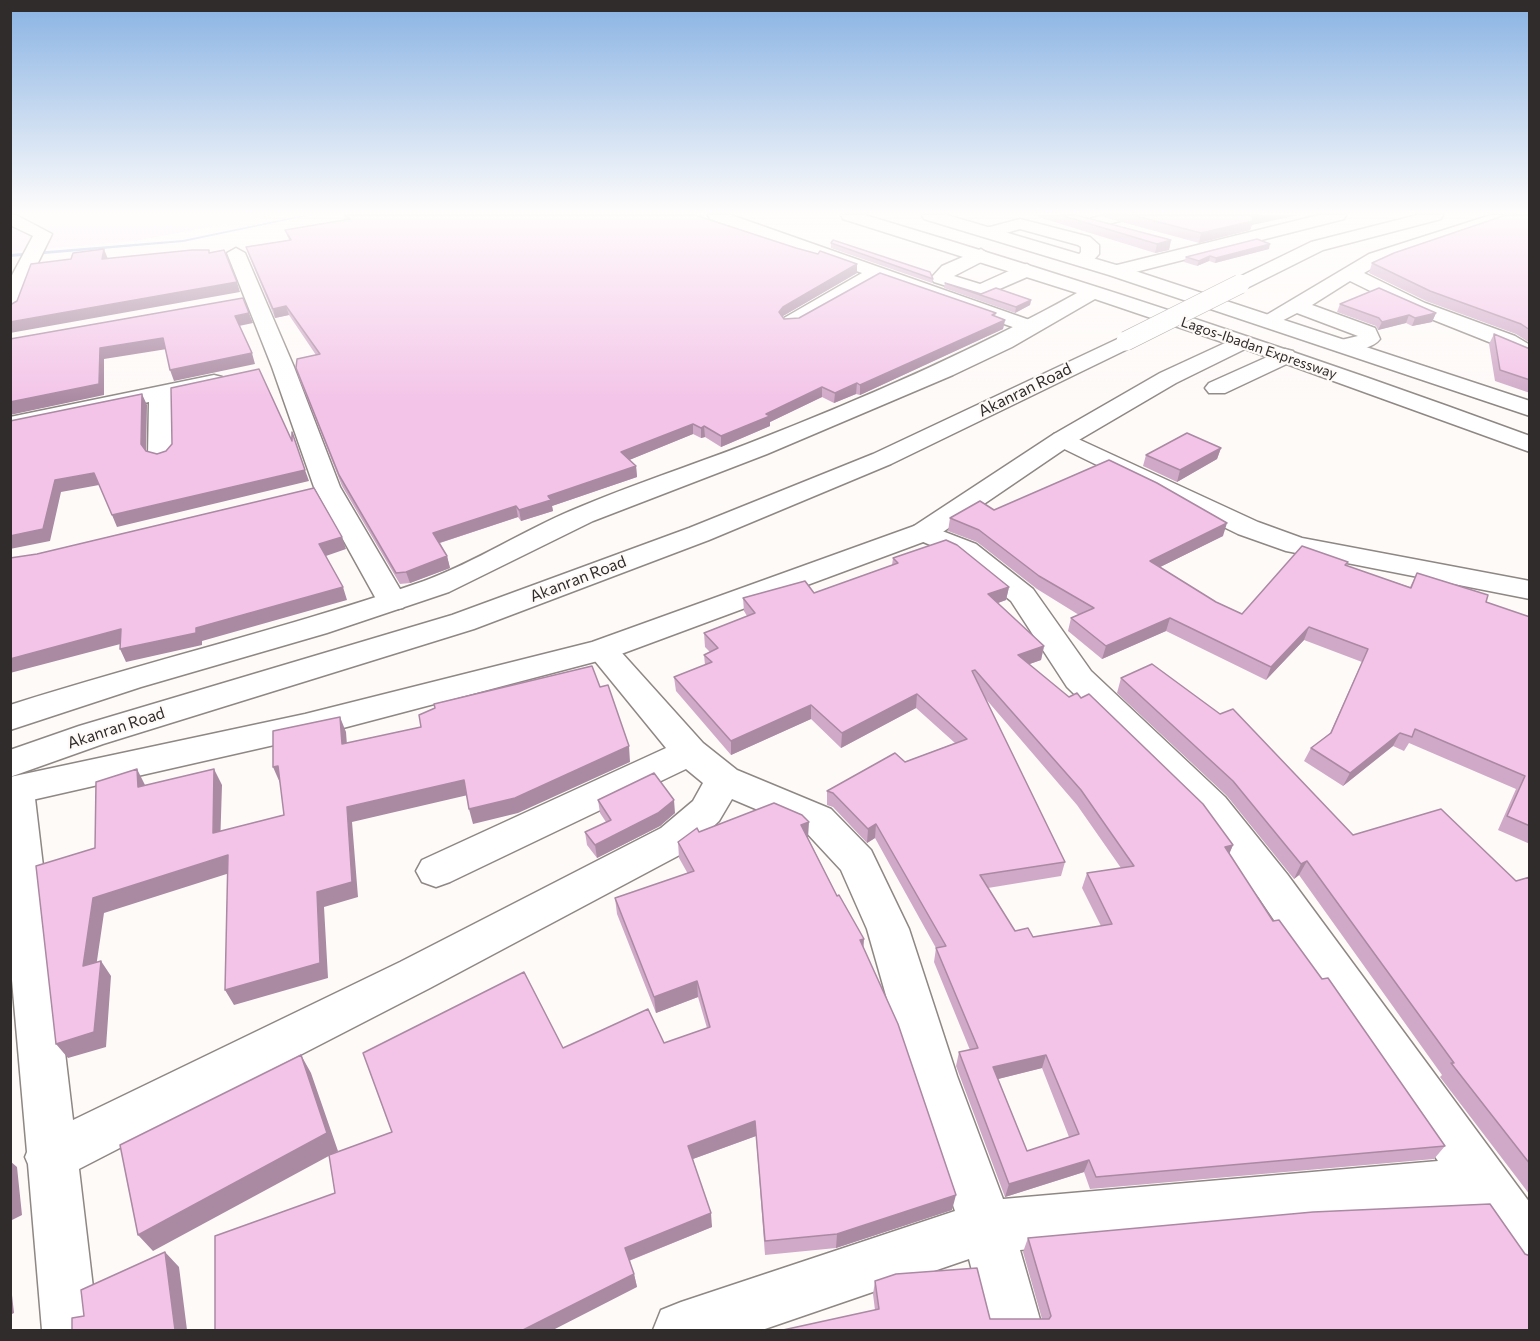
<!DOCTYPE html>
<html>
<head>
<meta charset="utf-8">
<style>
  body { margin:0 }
  #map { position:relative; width:1540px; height:1341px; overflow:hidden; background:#fefaf8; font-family:Commissioner,sans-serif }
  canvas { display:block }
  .frame { position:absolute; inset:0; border:12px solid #2f2c2b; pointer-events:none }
</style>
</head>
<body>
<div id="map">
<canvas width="1540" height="1341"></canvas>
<div class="frame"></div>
</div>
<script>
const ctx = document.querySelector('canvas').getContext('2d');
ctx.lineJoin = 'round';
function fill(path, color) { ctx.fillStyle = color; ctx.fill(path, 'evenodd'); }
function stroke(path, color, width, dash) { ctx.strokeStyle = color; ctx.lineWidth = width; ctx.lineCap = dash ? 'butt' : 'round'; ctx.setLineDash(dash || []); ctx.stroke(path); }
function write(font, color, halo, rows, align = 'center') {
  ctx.font = font + ' Commissioner,sans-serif'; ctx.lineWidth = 4.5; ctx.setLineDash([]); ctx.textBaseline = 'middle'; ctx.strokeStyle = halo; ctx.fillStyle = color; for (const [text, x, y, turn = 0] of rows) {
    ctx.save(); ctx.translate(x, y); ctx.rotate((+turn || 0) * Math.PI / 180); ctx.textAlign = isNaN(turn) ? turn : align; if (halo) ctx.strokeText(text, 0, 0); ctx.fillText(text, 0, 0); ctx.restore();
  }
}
const commercial = new Path2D(`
  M11,215H275L135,241L11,252Z`);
const stream = new Path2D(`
  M304,215H311L183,242L10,257V254L183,240Z`);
const minor = new Path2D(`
  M10,215H16L52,234L30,279L20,310L10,316V279L33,236L10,225Z
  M708,215H731L1038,323L1041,327L1038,331H1024L879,280L798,326H784L781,322L784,318L862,273L710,219Z
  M1105,215H1129L1127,219L1098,227L1089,222L1092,218Z
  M1319,215H1346L1344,219L1116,277L1107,271L1109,267Z
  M1491,215H1515L1513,219L1383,262L1364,273L1425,303L1515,336L1530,345V360L1499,346L1411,311L1350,281L1312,305L1375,328L1380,339C1373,349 1349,353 1337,351L1334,346L1337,341L1358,336L1297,313L1270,327L1263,325L1260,321L1263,317L1369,254Z
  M1020,219L1090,237L1099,245V254L1090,264L1083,266L1074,260L1081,252V247L1078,245L1020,229L992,237L983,232L986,228Z
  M236,248L245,253L294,367L340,487L407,601L403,608L392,610L381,608L314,487L272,367L227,253Z
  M981,249L990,255L987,259L954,276L980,284L1020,266L1027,264L1036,270L1034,274L981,297L934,282L931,278L942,266Z
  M1285,349L1293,351L1296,356L1293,361L1225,393H1209L1205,388L1209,383Z
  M214,375L222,377L225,382L222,387L173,397L174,455L170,460L161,463L152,460L148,455L149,402L10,431V417Z
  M1063,432L1258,522L1302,538L1530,581V599L1286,551L1238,534L1054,444L1051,439L1054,434Z
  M924,524L976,544L1033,589L1091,671L1225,797L1287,874L1530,1203V1274L1511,1267L1471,1209L1020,1250L1043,1330H987L969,1259L762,1330H653L661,1310L681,1302L955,1211L909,1076L867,929L841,870L803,829L732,799L719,821L689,850L430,988L79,1169L98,1330H42L28,1164L25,1157L27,1152L10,957V778L28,780L34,790L73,1120L400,962L661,828L693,801L703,783L686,769L450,882L436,887L422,882L416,871L422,860L666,748L586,650L591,643L602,640L613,643L703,743L737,770L831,809L871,850L909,929L957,1076L1003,1199L1438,1161L1259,898L1199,817L1067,687L1011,601L956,556L914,538L910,532L914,526Z`);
const major = new Path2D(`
  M1417,215H1443L1441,219L1323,250L1247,288L1240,290L1230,284L1233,280L1311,242Z
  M1126,335L1134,336L1137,341L1134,346L891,464L709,540L474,629L103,744L10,777V750L79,726L452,615L689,528L873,454Z`);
const highway = new Path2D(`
  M841,215H865C1089,282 1310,355 1530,436V452L1245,349L1176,383L1072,444L934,538L613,657L305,738L10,805V777L305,714L592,642L914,526L1054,434L1160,373L1225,343L1095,299L1012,347L953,375L767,454L593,521L449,592L327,633L141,687L10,730V705C148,661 288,628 424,581C476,562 524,530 575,509C631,485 690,466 747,444C860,400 971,352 1077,293L843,219Z
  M922,215H947L1123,267L1530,401V416L1109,275L924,219Z`);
const majorBridge = new Path2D(`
  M1126,341L1240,284`);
const wall = new Path2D(`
  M343,215H702V217L857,273L783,316L784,319L996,313L995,316L1005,320L1003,329L860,395L856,394L834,403L822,397L770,422V426L721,447L705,437L701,438L693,434L629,460L636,466L637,477L552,506L553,511L521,521L518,517L440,543L447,556L450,568L410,583L400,584L342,486L299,378L296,368L316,355L289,315L275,318L249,256L246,247L289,240L285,230L345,220Z
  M1038,215H1076L1171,240L1169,250L1155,253L1038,217Z
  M1096,215H1298L1252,225L1250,230L1199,243Z
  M1530,215V343L1516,334L1426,301L1369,273L1372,263Z
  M831,243L933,279L932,283L831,248Z
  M1269,249L1215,263L1209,261L1197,266L1184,262L1186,257Z
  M945,283L981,294L1031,300L1030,305L1015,313L944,288Z
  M1340,304L1436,313L1432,322L1412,326L1406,323L1378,330L1376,326L1337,312Z
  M1494,334L1530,349V393L1495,381L1489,344Z
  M1221,448L1217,459L1177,482L1143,466L1146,455Z
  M994,510L1223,536L1160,567L1216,602L1242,614L1348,562L1346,566L1410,587L1417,573L1486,602L1530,617V844L1498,830L1516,789L1409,743L1404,751L1393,746L1343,786L1304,761L1311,748L1330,733L1362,662L1304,640L1266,680L1166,631L1102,659L1068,631L1071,618L1079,615L1037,589L977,542L948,531L950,518Z
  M893,558L1009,587L1006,600L997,603L1044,646L1041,660L1029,664L1233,845L1229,854L1273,921L1322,979L1445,1146L1434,1159L1090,1189L1084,1172L1005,1197L956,1066L959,1052L970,1050L934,962L936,948L875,838L867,843L833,807L827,805V791L955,743L916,708L841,748L811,719L731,755L676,691L674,677L705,665L704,655L710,652L705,647L704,633L747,616L744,611L743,598L814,593L892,565ZM985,698L1077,805L1121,868L1087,873L1082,888L1101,926L1033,937L1015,931L988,888L1061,876L1065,862ZM1042,1068L1069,1137L1027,1151L998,1079Z
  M1121,678L1353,835L1516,881L1530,877V1195L1440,1077L1442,1075L1299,875L1294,879L1227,796L1117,693Z
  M598,800L675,813L660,826L597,858L587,845L585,832L606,822L600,813Z
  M699,832L808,838L863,948L952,1210L836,1248L765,1255L756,1136L693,1159L712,1227L629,1261L634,1274L637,1287L335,1193L392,1132L563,1048L664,1043L707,1028L698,997L656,1013L617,914L615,898L688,874L679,858L678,842Z
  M1028,1238L1525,1254L1530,1330H783L875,1310L873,1294L875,1281L990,1319H1042L1023,1252Z`);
const shadedWall = new Path2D(`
  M1258,215H1298L1252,225L1250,230L1199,243L1201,233Z
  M1171,240L1169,250L1155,253L1157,244Z
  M1270,244L1269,249L1215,263L1216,258Z
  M104,249L108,259H102Z
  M1210,256L1209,261L1197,266L1199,261Z
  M857,264V273L783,316L779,322V312L783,307Z
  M237,282L240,292L10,333V322Z
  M1031,300L1030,305L1015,313L1016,307Z
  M286,306L289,315L275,318L273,309Z
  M249,313L253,323L239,326L235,316Z
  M1436,313L1432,322L1412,326L1415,318Z
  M1409,315L1406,323L1378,330L1382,322Z
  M1005,320L1003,329L860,395V385Z
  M163,338L167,349L104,359V395L10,415V402L100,348Z
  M252,353L255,364L174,381L170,370Z
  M857,383L856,394L834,403L835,393Z
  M822,387V397L770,422V426L721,447V436Z
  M142,394L147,405L146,455L141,444Z
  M693,424V434L622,463L621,452Z
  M704,426L705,437L701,438V428Z
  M1221,448L1217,459L1177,482L1180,470Z
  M636,466L637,477L552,506L553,511L521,521L519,510L548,496Z
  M305,470L309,481L117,527L112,515Z
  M94,473L99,485L61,492L50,541L10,549V536L55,480Z
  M516,506L518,517L436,544L433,533Z
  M1227,523L1223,536L1146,574L1150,561Z
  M342,537L346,549L323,557L319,544Z
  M447,556L450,568L410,583L406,572Z
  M343,587L347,600L202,641V645L126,662L120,649Z
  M1009,587L1006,600L985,608L988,594Z
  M1170,618L1166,631L1102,659L1106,646Z
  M1309,627L1304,640L1266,680L1271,667Z
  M121,629L128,642L10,673V659Z
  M1044,646L1041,660L1016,669L1018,655Z
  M917,694L916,708L841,748L842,733Z
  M811,705V719L731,755V741Z
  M340,717L346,732L348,759L342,744Z
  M1400,733L1393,746L1343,786L1350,773Z
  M629,746L630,762L518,813L473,824L469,809Z
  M278,766L285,781L280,783L273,767Z
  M137,769L145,785L146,803L138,787Z
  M214,769L222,785L220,848L213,833Z
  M464,780L468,795L352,822L358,897L324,907L328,978L234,1005L225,990L347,807Z
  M674,800L675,813L660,826L597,858L595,845Z
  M809,822L808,838L800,841L801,825Z
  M876,824L875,838L867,843L868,829Z
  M1233,845L1227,859L1225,847Z
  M228,855L236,871L104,913L94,981L83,966L93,898Z
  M1307,861L1299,875L1294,879L1301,864Z
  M864,939L863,955L860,940Z
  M101,961L111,976L106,1047L68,1058L56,1044Z
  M697,981L698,997L656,1013L654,997Z
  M301,1055L311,1073L338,1151L153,1251L138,1235Z
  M1046,1055L1042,1068L990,1081L993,1067Z
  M755,1121L756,1136L690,1160L688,1146Z
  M1089,1160L1084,1172L1005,1197L1009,1184Z
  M10,1161L17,1167L22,1215L10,1221Z
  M956,1195L952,1210L836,1248L837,1234Z
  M711,1213L712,1227L628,1261L625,1248Z
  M165,1252L179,1267L187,1330H175Z
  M634,1274L637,1287L553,1330H523Z
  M10,1277L14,1313L10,1315Z`);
const building = new Path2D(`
  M345,215H695L796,248L818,254L820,251L857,264L783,307L779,312L784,319L799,318L880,273L996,313L992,315L1005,320L860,385L857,383L835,393L822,387L766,414L770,416L721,436L704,426L701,428L693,424L621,452L636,466L548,496L551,500L519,510L516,506L433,533L447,556L406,572L396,573L339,475L296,368L297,359L320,354L286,306L273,309L246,247L291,240L285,230L350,219Z
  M1060,215H1076L1171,240L1157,244Z
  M1132,215H1258L1252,216L1253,221L1201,233Z
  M1506,215H1530V330L1521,324L1430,291L1372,263L1394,253Z
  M1257,239L1270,244L1216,258L1210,256L1199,261L1186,257Z
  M833,240L930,272L933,279L831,243Z
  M104,249L102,259L192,250H209V253L224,250L237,282L10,322V305L17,301L31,264L71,259L73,253Z
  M945,283L981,294L996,288L1031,300L1016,307Z
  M1379,288L1436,313L1415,318L1409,315L1382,322L1379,318L1340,304Z
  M243,298L249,313L235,316L252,353L170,370L163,338L100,348L99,384L10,402V339Z
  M1494,334L1530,349V380L1500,370Z
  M259,369L292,441V432L305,470L112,515L94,473L55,480L43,529L10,536V421L142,394L141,444L146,451L157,454L166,451L172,444L171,388Z
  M1187,433L1221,448L1180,470L1146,455Z
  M1109,460L1157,483L1227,523L1150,561L1216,602L1242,614L1302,546L1348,562L1345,565L1411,588L1417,573L1488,595L1486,602L1530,617V826L1507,816L1525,776L1415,729L1412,737L1400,733L1350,773L1311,748L1331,733L1368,649L1309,627L1271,667L1170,618L1106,646L1071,618L1094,608L1039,576L979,530L950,518L980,501L994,510Z
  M314,488L342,537L319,544L343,587L196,628V633L120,649L121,629L10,659V558L37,554Z
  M946,540L957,545L1009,587L988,594L1044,646L1018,655L1069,697L1077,693L1081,698L1089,694L1203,804L1233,845L1225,847L1273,921L1279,920L1322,979L1328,978L1445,1146L1096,1177L1089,1160L1009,1184L959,1052L978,1048L936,948L946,946L876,824L868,829L833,793L827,791L895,753L905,762L967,739L917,694L842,733L811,705L731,741L674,677L712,662L704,655L718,648L704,633L755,613L743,598L805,581L814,593L898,563L893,558ZM975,670L1081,790L1134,866L1087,873L1112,924L1033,937L1028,928L1015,931L980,875L1065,862L972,671ZM1046,1055L1079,1134L1027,1151L993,1067Z
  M1152,664L1220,714L1233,709L1353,835L1441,809L1516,881L1530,877V1164L1451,1063H1454L1307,861L1301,864L1233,781L1121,678Z
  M592,666L600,687L608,685L629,746L515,798L469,809L464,780L347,807L352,882L317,892L320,963L225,990L228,855L93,898L83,966L101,961L94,1032L56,1044L36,866L95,848L96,782L137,769L138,787L214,769L213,833L284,815L278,766L273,767V731L340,717L342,744L421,727L419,715L435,708L434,704Z
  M654,773L674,800L658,813L595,845L585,832L611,820L598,800Z
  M774,803L802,815L809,822L801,825L837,896L839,895L864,939L860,940L898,1024L956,1195L837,1234L765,1241L755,1121L688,1146L711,1213L625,1248L634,1274L523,1330H215V1236L335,1193L329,1155L392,1132L363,1053L524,972L563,1048L648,1009L664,1043L710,1027L697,981L654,997L615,898L694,871L678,842L697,828L699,832Z
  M301,1055L327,1133L138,1235L120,1145Z
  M1490,1204L1525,1254L1530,1256V1330H783L879,1309L875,1281L896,1274L977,1268L990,1319H1049L1051,1316L1028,1238L1313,1212Z
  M165,1252L175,1330H72V1318L84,1316L81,1290Z`);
const farStreetnames = [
  ["Lagos-Ibadan Expressway",1259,348,19]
];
const streetNames = [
  ["Akanran Road",1025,390,-26],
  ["Akanran Road",578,579,-21],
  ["Akanran Road",116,728,-18]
];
fill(commercial, '#fceafc');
fill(stream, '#99afdc');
stroke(minor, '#8e8784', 3);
stroke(major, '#8e8784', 3);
stroke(highway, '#8e8784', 3);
fill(minor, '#fff');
fill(major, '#fff');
fill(highway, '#fff');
stroke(majorBridge, '#8e8784', 20, []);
stroke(majorBridge, '#fff', 19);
fill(wall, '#d1a9c8');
fill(shadedWall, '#aa89a2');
fill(building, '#f3c4e8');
stroke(building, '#aa89a2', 1.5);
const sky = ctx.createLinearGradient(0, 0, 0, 402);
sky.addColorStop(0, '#88b2e3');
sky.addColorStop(0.53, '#fffdfc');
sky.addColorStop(1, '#fffdfc00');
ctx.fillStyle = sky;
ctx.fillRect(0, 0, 1540, 402);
write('14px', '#2f2c2b', '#fefaf8', farStreetnames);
write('16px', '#2f2c2b', '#fefaf8', streetNames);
</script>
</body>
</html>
